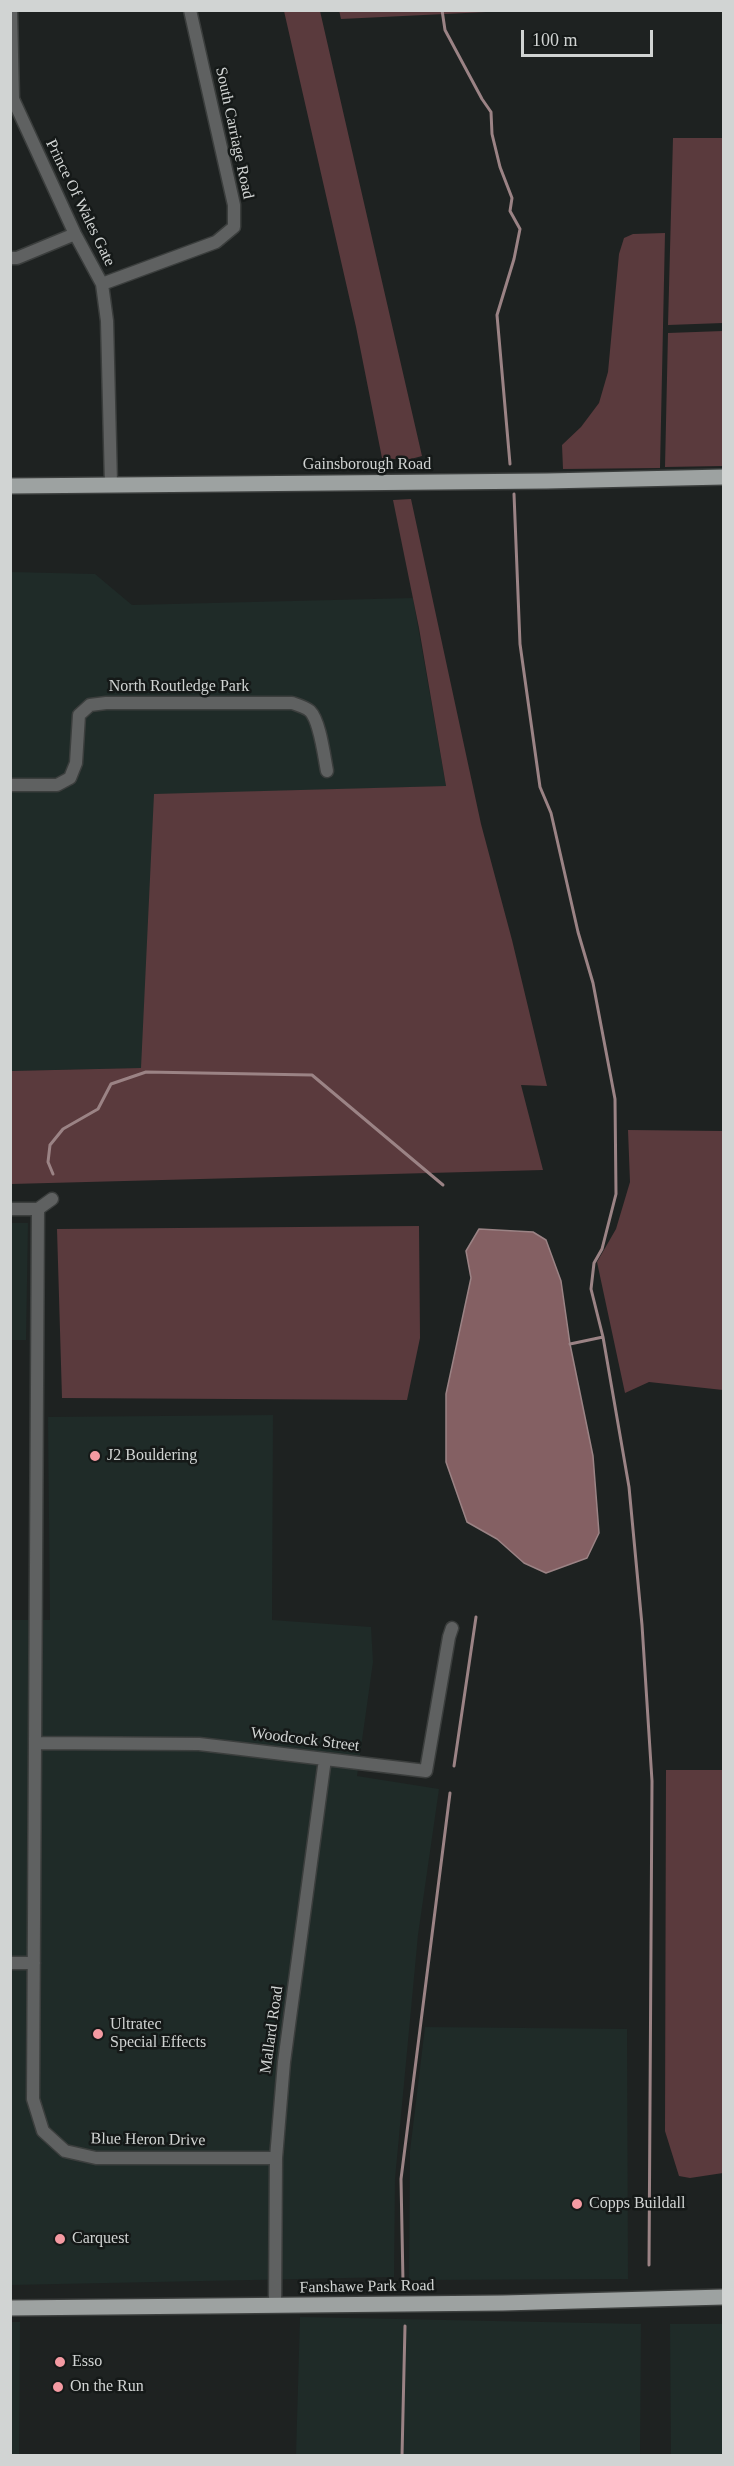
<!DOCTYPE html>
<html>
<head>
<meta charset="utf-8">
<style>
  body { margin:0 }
  #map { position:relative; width:734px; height:2466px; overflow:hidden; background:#1e2221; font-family:"Times New Roman",serif }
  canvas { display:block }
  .frame { position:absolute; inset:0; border:12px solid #d1d4d3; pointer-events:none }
  .scale { position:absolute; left:521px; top:30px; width:132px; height:27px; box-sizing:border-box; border:3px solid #d1d4d3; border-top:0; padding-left:8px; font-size:18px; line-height:21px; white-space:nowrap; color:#d1d4d3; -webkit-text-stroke:4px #151918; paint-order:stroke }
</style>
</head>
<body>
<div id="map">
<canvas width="734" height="2466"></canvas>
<div class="frame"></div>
<div class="scale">100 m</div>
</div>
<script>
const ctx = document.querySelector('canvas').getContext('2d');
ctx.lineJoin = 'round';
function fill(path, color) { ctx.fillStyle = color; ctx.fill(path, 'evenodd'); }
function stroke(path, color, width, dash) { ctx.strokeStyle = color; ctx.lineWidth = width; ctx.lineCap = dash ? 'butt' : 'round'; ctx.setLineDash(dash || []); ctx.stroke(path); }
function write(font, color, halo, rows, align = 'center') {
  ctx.font = font + ' "Times New Roman",serif'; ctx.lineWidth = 5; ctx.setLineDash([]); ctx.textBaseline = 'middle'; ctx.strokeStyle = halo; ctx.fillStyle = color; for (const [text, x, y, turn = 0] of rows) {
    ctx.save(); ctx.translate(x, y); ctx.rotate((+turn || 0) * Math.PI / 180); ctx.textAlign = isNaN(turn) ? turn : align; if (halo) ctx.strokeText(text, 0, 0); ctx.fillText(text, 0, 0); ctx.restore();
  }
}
const built = new Path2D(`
  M11,572L95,574L132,605L413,598L446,786L155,795L142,1068L11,1071Z
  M11,1223H28L26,1340H11Z
  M273,1415L272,1620L371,1627L373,1662L357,1776L439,1789L418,1935L395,2179L394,2277L11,2285L10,1620H50L48,1417Z
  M425,2027L627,2029L628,2279L409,2280L410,2151Z
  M300,2317L641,2324L640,2455H296Z
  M11,2322H20L19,2455H11Z
  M670,2324H723V2455H671Z`);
const green = new Path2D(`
  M339,10H507V11L341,19Z
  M284,11H320L422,456L407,460L382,458L356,327Z
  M673,138H723V323L668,325Z
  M665,233L660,468L563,469L562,445L581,427L599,403L608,372L619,254L624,238L633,234Z
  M723,331V466L665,467L668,333Z
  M411,499L481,824L512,940L547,1086L521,1085L543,1170L11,1184V1071L141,1068L154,794L446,786L419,628L393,500Z
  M628,1130L723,1131V1390L649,1382L625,1393L597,1262L616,1229L630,1182Z
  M419,1226L420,1338L407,1400L62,1398L57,1229Z
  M666,1770H723V2173L690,2178L679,2176L665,2131Z`);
const water = new Path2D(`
  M479,1229L533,1232L546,1240L561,1281L570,1344L593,1456L599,1533L587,1558L546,1573L524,1563L497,1539L467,1522L446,1462V1394L471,1278L466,1251Z`);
const stream = new Path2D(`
  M442,10L445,30L482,99L491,112L492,134L500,167L512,198L510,211L520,229L514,259L497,315L510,464
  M514,494L520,644L540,787L551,813L578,932L593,983L615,1099L616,1194L602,1249L594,1263L591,1289L603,1337L629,1487L642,1625L652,1781L649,2265
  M53,1174L48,1162L50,1145L63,1129L98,1109L111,1084L146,1072L312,1075L443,1185
  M570,1344L603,1337
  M454,1766L476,1617
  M403,2282L401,2179L450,1793
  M402,2456L405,2326`);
const minor = new Path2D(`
  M11,10L13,99L75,234L102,284L107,321L111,484
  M10,258H17L75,234
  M102,284L216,242L234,227V205L190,10
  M10,785H57L70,778L76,763L79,715L90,705L106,703H292C298,705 305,707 310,711C320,721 324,756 327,771
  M10,1209H38
  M38,1209L33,2099L43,2131L65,2151L96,2158H276
  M38,1209L52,1199
  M35,1743L199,1744L426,1771L449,1637L452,1628
  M10,1963H34
  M275,2306L276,2158L284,2062L325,1759`);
const major = new Path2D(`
  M10,486L547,481L724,477
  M10,2308L503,2303L724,2297`);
const markers = [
  [95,1456,6,"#f49aa2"],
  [98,2034,6,"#f49aa2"],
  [577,2204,6,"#f49aa2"],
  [60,2239,6,"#f49aa2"],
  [60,2362,6,"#f49aa2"],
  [58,2387,6,"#f49aa2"]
];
const streetNames = [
  ["South Carriage Road",234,133,78],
  ["Prince Of Wales Gate",80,203,64],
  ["Gainsborough Road",367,465],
  ["North Routledge Park",179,687],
  ["Woodcock Street",305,1740,7],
  ["Mallard Road",272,2030,-82],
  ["Blue Heron Drive",148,2140,1],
  ["Fanshawe Park Road",367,2287,-1]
];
const poiNames = [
  ["J2 Bouldering",107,1456],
  ["Ultratec",110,2025],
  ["Special Effects",110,2043],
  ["Copps Buildall",589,2204],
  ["Carquest",72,2239],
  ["Esso",72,2362],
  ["On the Run",70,2387]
];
fill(built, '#1f2b28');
fill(green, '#5a3a3d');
fill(water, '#846063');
stroke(water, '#9b8385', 1.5);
stroke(stream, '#9b8385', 3);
stroke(minor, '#3b3e3d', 15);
stroke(major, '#3b3e3d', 18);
stroke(minor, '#5f6161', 12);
stroke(major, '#9da2a1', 15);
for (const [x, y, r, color] of markers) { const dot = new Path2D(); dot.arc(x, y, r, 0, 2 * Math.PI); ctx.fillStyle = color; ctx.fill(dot); stroke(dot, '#151918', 2); }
write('16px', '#d1d4d3', '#151918', streetNames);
write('16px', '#d1d4d3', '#151918', poiNames, 'left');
</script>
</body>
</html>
